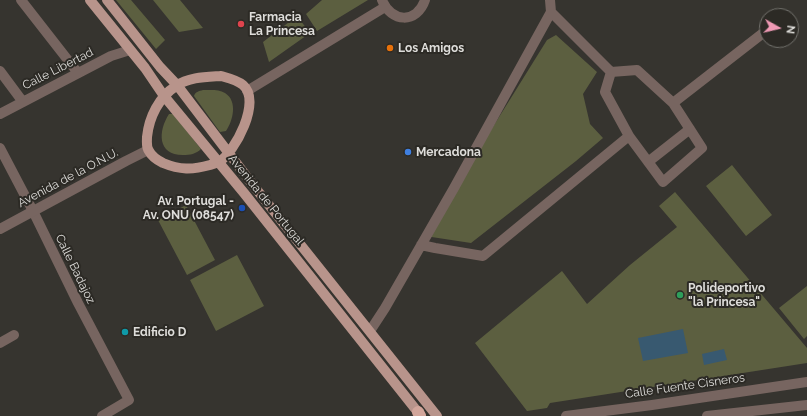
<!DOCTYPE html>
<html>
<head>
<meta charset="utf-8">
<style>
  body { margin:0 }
  #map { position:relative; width:807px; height:416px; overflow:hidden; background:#36342f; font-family:Raleway,sans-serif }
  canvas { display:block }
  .north { position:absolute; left:759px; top:8px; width:40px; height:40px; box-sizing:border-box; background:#2c2a25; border:1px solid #73726d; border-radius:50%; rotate:98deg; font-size:11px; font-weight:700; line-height:16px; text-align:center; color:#deddda }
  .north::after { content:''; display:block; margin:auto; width:14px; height:18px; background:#f09ab5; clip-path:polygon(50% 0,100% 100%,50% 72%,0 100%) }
</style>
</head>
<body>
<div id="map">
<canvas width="807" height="416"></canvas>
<div class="north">N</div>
</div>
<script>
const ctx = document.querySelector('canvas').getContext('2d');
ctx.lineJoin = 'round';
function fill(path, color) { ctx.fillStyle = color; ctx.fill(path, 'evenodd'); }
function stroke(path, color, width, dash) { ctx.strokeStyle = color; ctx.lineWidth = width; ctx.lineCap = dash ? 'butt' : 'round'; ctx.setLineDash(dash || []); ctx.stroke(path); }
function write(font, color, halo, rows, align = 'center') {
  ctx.font = font + ' Raleway,sans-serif'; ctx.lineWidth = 4; ctx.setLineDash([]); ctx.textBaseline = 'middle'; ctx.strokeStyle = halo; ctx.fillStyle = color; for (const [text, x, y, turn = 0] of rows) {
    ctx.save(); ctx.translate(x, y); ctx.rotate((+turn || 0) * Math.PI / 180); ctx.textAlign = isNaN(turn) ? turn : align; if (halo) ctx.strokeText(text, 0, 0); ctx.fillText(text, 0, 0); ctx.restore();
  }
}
const green = new Path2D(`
  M116,0H131L165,40L156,49Z
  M153,0H180L203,28L179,32Z
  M322,0H368L317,31L306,14Z
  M297,16L310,33L269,62L263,42Z
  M556,35L597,72L583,94L590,124L603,138L576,161L471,243L425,236L547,40Z
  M203,90C210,90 219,89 225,93C238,101 233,121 226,131L220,132L194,96C195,92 199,91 203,90Z
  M169,114H173L201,149C196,154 190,155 183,155C157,155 158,131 169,114Z
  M732,165L772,215L746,236L706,186Z
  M675,192L807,348V363L550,403L547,408L527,411L475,343L562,271L587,304L630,265L677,227L659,206Z
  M186,205L215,260L187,275L158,220Z
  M237,255L264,306L216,331L190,280Z
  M807,286V336L804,339L779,308Z`);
const water = new Path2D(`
  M683,329L688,353L643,361L638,338Z
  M724,349L727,360L704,365L702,354Z`);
const minor = new Path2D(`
  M21,0L78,73
  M551,12L611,72L605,92L629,136L663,182L702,148L673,103L637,70L611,72
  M0,71L23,102
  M673,103L767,30
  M0,114L111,56L130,50
  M0,148L33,211L78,303L129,400L102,416
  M648,162L690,129
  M421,245L435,248L483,256L629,136
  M370,331L385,308L454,188L551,12L550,0
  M0,343L14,335
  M566,416L652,405L807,382
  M707,416L807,405`);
const tertiary = new Path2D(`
  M382,0C391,23 417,24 425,0
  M247,91L385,7
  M0,229L126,161L148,150`);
const primary = new Path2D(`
  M90,0L145,68L164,96L244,193L421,416
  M107,0L160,67L177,85L253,185L437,416
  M221,76C228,78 237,80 243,85C262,101 235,152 219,162C216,163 213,164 210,165C192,170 180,170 163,163C157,160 152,157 149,151C146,147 147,142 147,137C149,117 159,97 176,86C189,77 206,77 221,76Z`);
const motorway = new Path2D(`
  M418,412L420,416`);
const markers = [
  [241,24,4,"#e0444e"],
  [390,48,4,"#e8710a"],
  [408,152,4,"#3f7fe0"],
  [242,208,4,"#1a4fb4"],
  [680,295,4,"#2e9e5b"],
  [125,332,4,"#0f9aa8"]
];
const poiNames = [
  ["Farmacia",249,17],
  ["La Princesa",249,31],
  ["Los Amigos",398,48],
  ["Mercadona",416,152],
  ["Av. Portugal -",234,201,"right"],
  ["Av. ONU (08547)",234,215,"right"],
  ["Polideportivo",688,288],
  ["\"la Princesa\"",688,302],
  ["Edificio D",133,332]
];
const streetNames = [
  ["Calle Libertad",58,69,-27],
  ["Avenida de la O.N.U.",68,178,-28],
  ["Avenida de Portugal",266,200,51],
  ["Calle Badajoz",75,269,64],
  ["Calle Fuente Cisneros",685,386,-8]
];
fill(green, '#5c5f40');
fill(water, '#385970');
stroke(minor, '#776560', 10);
stroke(tertiary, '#776560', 10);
stroke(primary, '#b8948b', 10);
stroke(motorway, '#d2a69b', 12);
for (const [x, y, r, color] of markers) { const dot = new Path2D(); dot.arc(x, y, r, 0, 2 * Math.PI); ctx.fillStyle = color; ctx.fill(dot); stroke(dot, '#2c2a25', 1.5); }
write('bold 12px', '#deddda', '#2c2a25', poiNames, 'left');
write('12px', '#deddda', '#2c2a25', streetNames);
</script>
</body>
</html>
